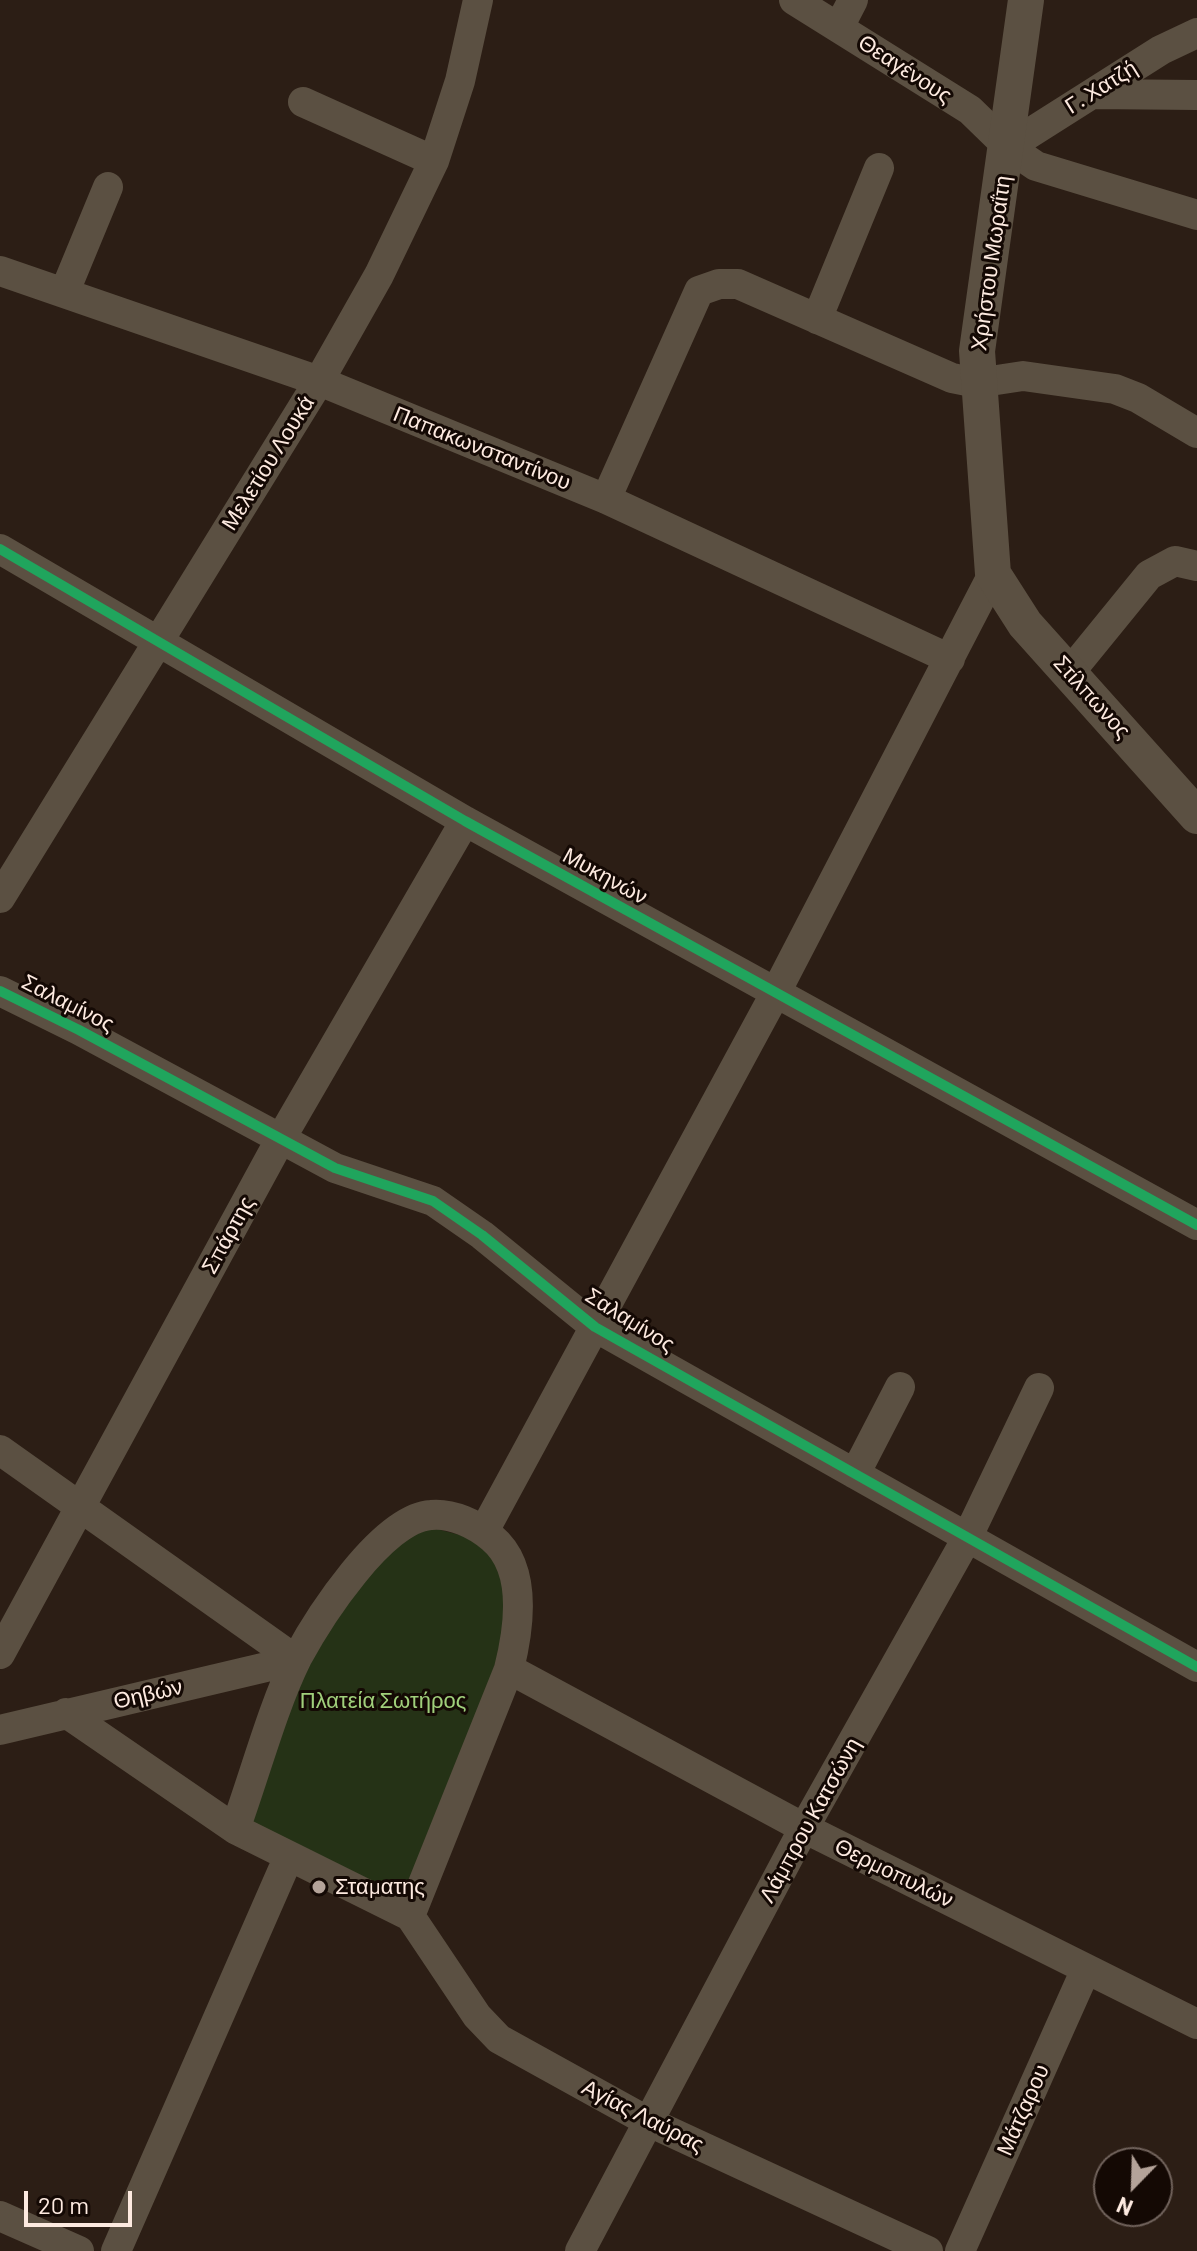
<!DOCTYPE html>
<html>
<head>
<meta charset="utf-8">
<style>
  body { margin:0 }
  #map { position:relative; width:1197px; height:2251px; overflow:hidden; background:#2c1e15; font-family:Barlow,sans-serif }
  canvas { display:block }
  .north { position:absolute; left:1093px; top:2147px; width:80px; height:80px; box-sizing:border-box; background:#140904; border:2px solid #71635c; border-radius:50%; rotate:203deg; font-size:22px; font-weight:700; line-height:32px; text-align:center; color:#fdeae0 }
  .north::after { content:''; display:block; margin:auto; width:28px; height:36px; background:#b4a399; clip-path:polygon(50% 0,100% 100%,50% 72%,0 100%) }
  .scale { position:absolute; left:24px; top:2191px; width:108px; height:36px; box-sizing:border-box; border:4px solid #fdeae0; border-top:0; padding-left:10px; font-size:24px; line-height:28px; white-space:nowrap; color:#fdeae0; -webkit-text-stroke:6px #140904; paint-order:stroke }
</style>
</head>
<body>
<div id="map">
<canvas width="1197" height="2251"></canvas>
<div class="north">N</div>
<div class="scale">20 m</div>
</div>
<script>
const ctx = document.querySelector('canvas').getContext('2d');
ctx.lineJoin = 'round';
function fill(path, color) { ctx.fillStyle = color; ctx.fill(path, 'evenodd'); }
function stroke(path, color, width, dash) { ctx.strokeStyle = color; ctx.lineWidth = width; ctx.lineCap = dash ? 'butt' : 'round'; ctx.setLineDash(dash || []); ctx.stroke(path); }
function write(font, color, halo, rows, align = 'center') {
  ctx.font = font + ' Barlow,sans-serif'; ctx.lineWidth = 6; ctx.setLineDash([]); ctx.textBaseline = 'middle'; ctx.strokeStyle = halo; ctx.fillStyle = color; for (const [text, x, y, turn = 0] of rows) {
    ctx.save(); ctx.translate(x, y); ctx.rotate((+turn || 0) * Math.PI / 180); ctx.textAlign = isNaN(turn) ? turn : align; if (halo) ctx.strokeText(text, 0, 0); ctx.fillText(text, 0, 0); ctx.restore();
  }
}
const green = new Path2D(`
  M429,1527L475,1539L495,1555L510,1617L491,1678L401,1902L242,1827L301,1661L380,1550Z`);
const minor = new Path2D(`
  M794,0L970,110L1008,147L1036,166L1197,215
  M839,27L853,0
  M1092,94L1197,95
  M303,102L434,161
  M1008,147L1161,50L1197,33
  M0,271L319,381L606,499L950,659
  M65,291L108,187
  M817,319L879,168
  M606,499L699,291L719,284H738L952,378L977,383L1023,376L1115,389L1138,398L1197,433
  M0,549L465,821L1197,1225
  M1070,672L1149,575L1175,561L1197,566
  M0,898L319,381L379,275L434,161L460,81L478,0
  M0,991L79,1030L335,1168L433,1201L482,1235L595,1327L1197,1667
  M0,1450L296,1660
  M855,1474L900,1387
  M484,1531L775,994L993,574
  M0,1654L280,1140L465,821
  M509,1669L804,1828L1197,2024
  M66,1713L235,1829L410,1916L477,2016L499,2039L649,2122L928,2251
  M0,1730L296,1660
  M235,1829C254,1777 273,1706 297,1658C318,1619 382,1518 431,1515C452,1513 476,1524 492,1538C528,1568 519,1629 509,1669L410,1916
  M0,2216L79,2251
  M116,2251L289,1856
  M580,2251L804,1828L967,1538L1039,1388
  M960,2251L1086,1969`);
const tertiary = new Path2D(`
  M1026,0L977,351L993,574L1025,624L1197,816`);
const cycleway = new Path2D(`
  M0,549L465,821L1197,1225
  M0,991L79,1030L335,1168L433,1201L482,1235L595,1327L1197,1667`);
const markers = [
  [319,1887,8,"#b4a399"]
];
const streetNames = [
  ["Θεαγένους",905,69,33],
  ["Γ. Χατζή",1101,87,-32],
  ["Χρήστου Μωραΐτη",991,263,-82],
  ["Παπακωνσταντίνου",482,448,22],
  ["Μελετίου Λουκά",268,463,-58],
  ["Στίλπωνος",1092,697,48],
  ["Μυκηνών",605,876,29],
  ["Σαλαμίνος",68,1003,27],
  ["Σπάρτης",228,1235,-61],
  ["Σαλαμίνος",630,1320,32],
  ["Θηβών",148,1694,-13],
  ["Λάμπρου Κατσώνη",810,1820,-61],
  ["Θερμοπυλών",894,1873,26],
  ["Μάτζαρου",1023,2110,-66],
  ["Αγίας Λαύρας",643,2116,27]
];
const parkNames = [
  ["Πλατεία Σωτήρος",383,1701]
];
const poiNames = [
  ["Σταματης",335,1887]
];
fill(green, '#253216');
stroke(minor, '#5b5042', 30);
stroke(tertiary, '#5b5042', 36);
stroke(cycleway, '#20a55d', 10);
for (const [x, y, r, color] of markers) { const dot = new Path2D(); dot.arc(x, y, r, 0, 2 * Math.PI); ctx.fillStyle = color; ctx.fill(dot); stroke(dot, '#140904', 3); }
write('22px', '#fdeae0', '#140904', streetNames);
write('22px', '#a0cf7b', '#140904', parkNames);
write('22px', '#fdeae0', '#140904', poiNames, 'left');
</script>
</body>
</html>
